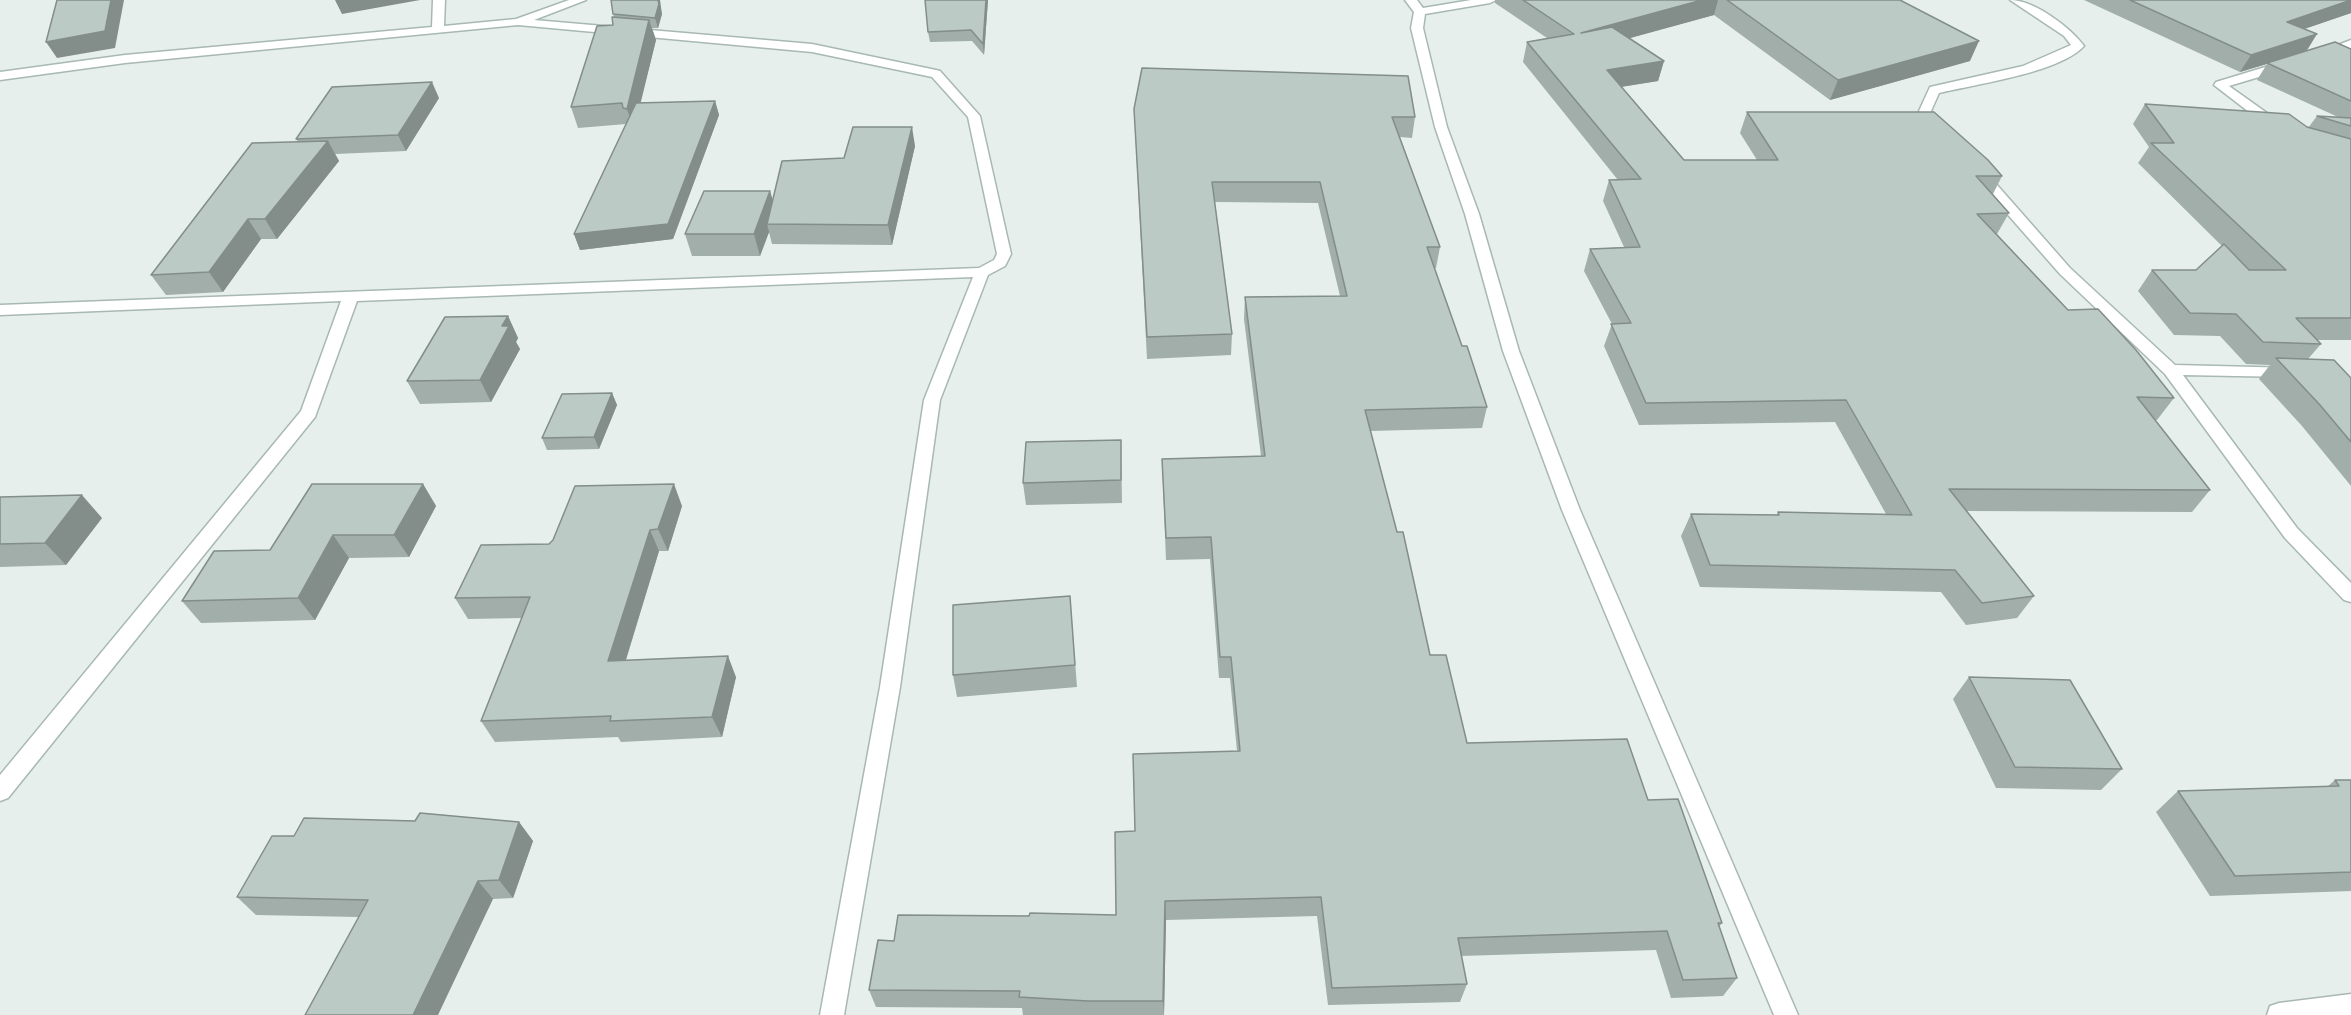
<!DOCTYPE html>
<html>
<head>
<meta charset="utf-8">
<style>
  body { margin:0 }
  canvas { display:block; background:#e6efeb }
</style>
</head>
<body>
<canvas width="2351" height="1015"></canvas>
<script>
const ctx = document.querySelector('canvas').getContext('2d');
ctx.lineJoin = 'round';
function stroke(path, color, width, dash) { ctx.strokeStyle = color; ctx.lineWidth = width; ctx.lineCap = dash ? 'butt' : 'round'; ctx.setLineDash(dash || []); ctx.stroke(path); }
function fill(path, color) { ctx.fillStyle = color; ctx.fill(path, 'evenodd'); }
const minor = new Path2D(`
  M433,0H445L444,26L516,19L569,0H586L534,20L812,44L936,70L940,71L980,116L1011,254L1005,266L988,275L940,400L900,687L844,1015H820L880,687L924,400L973,277L357,301L315,417L8,798L0,801V775L301,411L341,301L0,315V305L979,268L994,260L997,254L968,117L932,77L812,52L518,25L125,63L0,80V72L125,55L432,27Z
  M1405,0H1417L1423,8L1471,0H1496L1490,3L1425,14L1423,28L1447,127L1479,214L1519,351L1580,510L1798,1015H1774L1562,510L1503,351L1465,214L1435,127L1411,28L1414,12Z
  M2010,0C2034,0 2070,27 2084,46C2059,73 1976,84 1939,93L1931,111L1948,131L1942,135L1937,134L1919,111L1930,87L2023,66L2071,45L2064,36Z
  M2351,40V48L2323,57L2317,53Z
  M2285,61L2289,62V68L2229,86L2281,123L2282,126L2281,129H2271L2214,85L2216,82Z
  M1978,168L1983,169L2070,268L2175,365L2296,368L2298,372L2296,376L2290,377L2183,375L2297,528L2351,583V602L2344,600L2285,538L2165,374L2060,274L1973,175L1971,172Z
  M2351,994V1015H2267L2270,1006L2279,1003Z`);
const wall = new Path2D(`
  M988,0L984,55L972,41L930,42L928,32Z
  M1495,0H1900L1970,61L1830,100L1714,15L1629,38L1664,61L1658,81L1621,87L1684,160H1757L1740,133L1747,112L2002,176L1993,194L2009,213L1997,234L2068,310L2174,398L2157,420H2155L2210,490L2192,512L1967,511L2034,596L2017,618L1966,625L1941,592L1700,587L1681,536L1691,514L1777,515L1778,512L1886,514L1835,422L1639,425L1604,346L1612,324L1584,271L1590,249L1624,247L1603,201L1609,180H1618L1523,62L1527,42L1547,38L1495,3Z
  M2084,0H2351V13L2304,29L2306,51L2351,49V340H2317L2321,344L2308,359L2351,378V486L2302,426L2259,379L2270,365L2246,364L2220,336L2174,335L2138,291L2152,270H2196L2222,246L2138,163L2149,147L2133,124L2145,104L2308,128L2317,116L2338,117L2257,80L2267,64L2240,72Z
  M613,14H662L658,28H652L656,40L640,103L715,101L719,115L673,239L580,250L574,234L626,124L578,128L571,107L613,25L614,17Z
  M439,98L406,151L335,154L339,161L277,239H261L223,292L166,295L151,275L298,142L296,139Z
  M1134,109L1415,117L1412,138L1400,137L1440,247L1436,268H1434L1462,346L1487,407L1482,428L1370,431L1397,532L1430,655L1467,743L1648,800L1722,923L1719,927L1737,978L1723,996L1671,998L1656,950L1461,956L1467,984L1460,1002L1328,1005L1317,916L1166,920L1164,1015H1023L1022,1008L876,1007L869,990L894,941L1029,916L1116,915L1135,831L1237,751L1230,678H1219L1210,559L1166,560L1162,459L1261,456L1244,319L1245,297L1340,296L1318,203L1215,202L1232,334L1231,355L1147,359Z
  M915,146L892,245L772,244L769,232L760,256H692L685,234L770,191L773,200L844,158Z
  M508,316L518,338L516,342L520,349L491,402L420,404L407,381Z
  M612,393L617,405L599,449L547,450L542,438Z
  M1121,440L1122,503L1026,505L1023,483Z
  M423,484L436,506L409,557L349,558L315,620L201,623L182,601L270,550Z
  M0,497L102,518L66,565L0,567Z
  M682,506L668,551H659L626,660L736,677L722,737L621,742L618,737L495,742L481,721L522,618L468,619L455,598L549,544Z
  M1070,596L1077,687L957,697L953,675Z
  M1969,677L2122,769L2101,790L1996,788L1953,699Z
  M2335,780H2351V891L2210,896L2156,812L2178,791L2327,787Z
  M519,822L533,841L513,898L493,899L358,917L256,915L237,897L294,836Z`);
const shadedWall = new Path2D(`
  M111,0H124L115,48L57,58L46,42Z
  M335,0H420L342,14Z
  M658,0H660L662,14L658,28L655,18Z
  M986,0H988L984,55L983,44Z
  M1702,0H1718L1714,15L1576,53L1581,33Z
  M2351,0V13L2275,39L2287,22Z
  M649,20L656,40L634,130L627,109Z
  M2317,34L2306,52L2240,72L2251,55Z
  M1979,41L1970,61L1830,100L1838,80Z
  M1664,61L1658,81L1601,90L1607,70Z
  M432,82L439,98L406,151L398,135Z
  M715,101L719,115L673,239L580,250L574,234Z
  M912,127L915,146L892,245L888,225Z
  M328,141L339,161L277,239L265,219Z
  M770,191L776,213L767,224L769,232L760,256L754,234Z
  M248,219L261,239L223,292L209,272Z
  M508,316L518,338L516,342L520,349L491,402L480,380L502,326Z
  M612,393L617,405L599,449L594,437Z
  M423,484L436,506L409,557L394,535Z
  M674,484L682,506L668,551L658,529Z
  M82,495L102,518L66,565L45,543Z
  M650,530L659,551L619,682L608,661Z
  M333,535L349,558L315,620L298,598Z
  M728,656L736,677L722,737L712,717Z
  M519,822L533,841L513,898L499,880Z
  M478,881L493,899L438,1015H413Z
  M1165,901L1166,920L1164,1015L1163,1001Z`);
const building = new Path2D(`
  M57,0H111L105,31L46,42Z
  M611,0H658L659,4L655,18L613,14Z
  M925,0H986L983,44L971,30L928,32Z
  M1523,0H1702L1581,33L1612,27L1664,61L1607,70L1684,160H1778L1747,112H1934L1988,160L2002,176H1976L2009,213L1977,214L2068,310L2098,309L2136,350L2174,398L2137,397L2210,490L1949,489L2034,596L1982,603L1955,570L1710,565L1691,514L1779,515L1778,512L1912,515L1846,400L1646,403L1611,324L1631,323L1590,249L1640,247L1609,180L1641,179L1527,42L1574,34Z
  M1727,0H1900L1979,41L1838,80Z
  M2130,0H2351L2287,22L2317,34L2251,55Z
  M612,17L649,20L627,109L623,108L622,103L571,107L597,26L613,25Z
  M2335,42L2351,49V101L2267,63Z
  M1142,68L1408,76L1415,117H1392L1440,247H1427L1462,346H1467L1487,407L1365,410L1397,532H1403L1430,655H1446L1467,743L1627,739L1648,800L1678,799L1722,923H1718L1737,978L1683,980L1667,931L1458,938L1467,984L1332,988L1321,897L1165,901L1163,1001H1088L1019,997L1020,991L869,990L878,940L894,941L898,915L1029,916L1030,913L1116,915L1115,832L1135,831L1133,754L1240,751L1231,657H1220L1211,537L1166,538L1162,459L1265,456L1245,297L1347,296L1320,182H1212L1232,334L1147,337L1134,109Z
  M432,82L398,135L296,139L332,87Z
  M715,101L668,224L574,234L636,103Z
  M2145,104L2289,114L2307,127L2351,139V318H2296L2321,344L2263,342L2236,314L2190,313L2152,270H2196L2224,244L2249,270H2286L2151,143H2174Z
  M2317,116L2351,118V126Z
  M853,127H912L888,225L767,224L782,161L844,158Z
  M328,141L265,219H248L209,272L151,275L252,143Z
  M704,191H770L754,234H685Z
  M508,316L502,326H509L480,380L407,381L445,317Z
  M2276,358L2334,360L2351,378V442L2320,405Z
  M612,393L594,437L542,438L562,394Z
  M1121,440V480L1023,483L1026,442Z
  M312,484H423L394,535H333L298,598L182,601L214,551L270,550Z
  M674,484L658,529L650,530L608,661L728,656L712,717L610,721L611,716L481,721L530,597L455,598L481,545L549,544L553,540L575,486Z
  M82,495L45,543L0,544V497Z
  M1070,596L1075,665L953,675V605Z
  M1969,677L2070,680L2122,769L2015,767Z
  M2335,780H2351V872L2235,876L2178,791L2339,786Z
  M420,813L519,822L499,880L478,881L413,1015H305L368,900L237,897L272,836H294L304,818L415,821Z`);
stroke(minor, '#a8b8b2', 3);
fill(minor, '#fff');
fill(wall, '#a1aea9');
fill(shadedWall, '#838d89');
fill(building, '#bbcac4');
stroke(building, '#838d89', 1.5);
</script>
</body>
</html>
